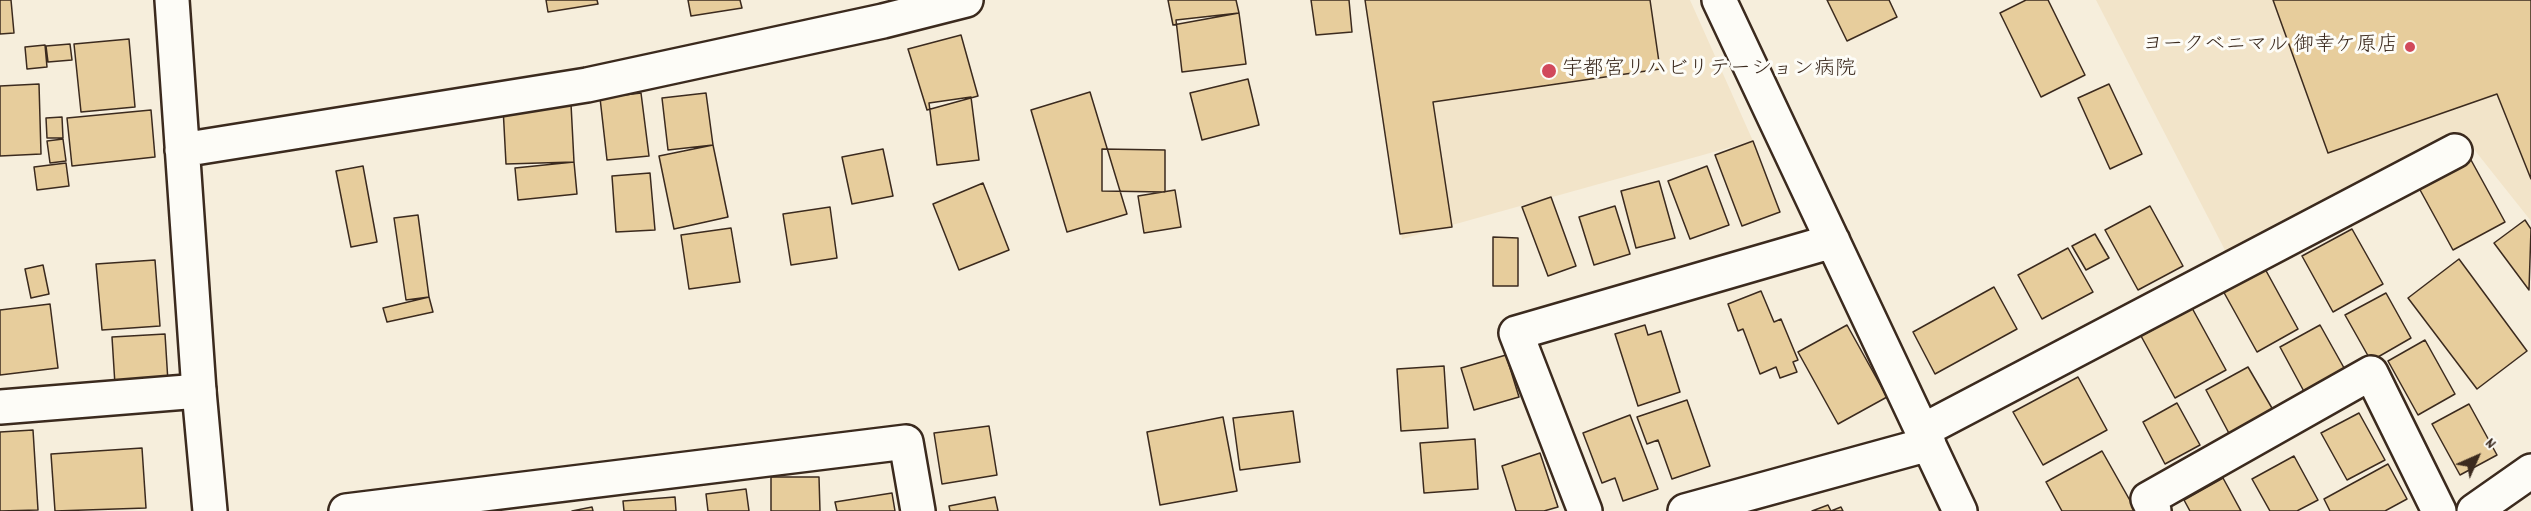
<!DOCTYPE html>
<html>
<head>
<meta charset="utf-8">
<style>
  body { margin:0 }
  #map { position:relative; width:2531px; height:511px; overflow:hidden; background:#f6eedc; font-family:Dekko,sans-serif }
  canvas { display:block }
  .north { position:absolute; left:2447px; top:427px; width:60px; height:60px; -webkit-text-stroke:4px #fdfcf7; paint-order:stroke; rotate:45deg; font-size:16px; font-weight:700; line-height:24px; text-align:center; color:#3b2a1e }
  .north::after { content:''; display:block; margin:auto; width:21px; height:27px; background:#3b2a1e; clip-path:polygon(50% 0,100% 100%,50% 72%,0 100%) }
</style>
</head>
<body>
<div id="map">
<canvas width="2531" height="511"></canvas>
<div class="north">N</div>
</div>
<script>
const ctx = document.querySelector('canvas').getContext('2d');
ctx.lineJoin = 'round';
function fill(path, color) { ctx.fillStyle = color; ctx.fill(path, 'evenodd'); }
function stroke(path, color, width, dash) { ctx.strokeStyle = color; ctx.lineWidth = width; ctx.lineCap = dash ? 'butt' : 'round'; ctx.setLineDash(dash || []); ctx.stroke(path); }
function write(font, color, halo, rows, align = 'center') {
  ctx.font = font + ' Dekko,"Klee One",sans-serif'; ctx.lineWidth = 6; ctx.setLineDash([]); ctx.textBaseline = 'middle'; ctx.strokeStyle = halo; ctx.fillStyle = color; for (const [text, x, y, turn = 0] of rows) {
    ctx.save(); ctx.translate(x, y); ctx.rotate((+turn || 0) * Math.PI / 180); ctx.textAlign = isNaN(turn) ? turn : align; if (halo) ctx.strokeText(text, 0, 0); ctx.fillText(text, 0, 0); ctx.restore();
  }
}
const built = new Path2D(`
  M1366,0H1690L1753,141L1402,239Z
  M2096,0H2531V221L2461,133L2228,256Z`);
const building = new Path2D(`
  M0,0H11L14,33L0,34Z
  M546,0H597L598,4L548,12Z
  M688,0H740L742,8L691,16Z
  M1168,0H1236L1239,13L1173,25Z
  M1311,0H1349L1352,32L1316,35Z
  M1365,0H1650L1660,69L1433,102L1452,227L1400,234Z
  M1827,0H1889L1897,17L1847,41Z
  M2026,0H2048L2085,75L2041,97L2000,13Z
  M2273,0H2531V179L2497,94L2328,153Z
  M1239,13L1246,64L1182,72L1176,20Z
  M961,35L978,96L927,110L908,49Z
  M129,39L135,107L81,112L74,44Z
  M70,44L72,60L48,62L46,46Z
  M45,45L47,67L27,69L25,47Z
  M1248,79L1259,125L1202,140L1190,93Z
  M39,84L41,154L0,156V86Z
  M2109,84L2142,154L2110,169L2078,98Z
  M1090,92L1127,214L1067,232L1031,110Z
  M641,93L649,156L607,160L600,98Z
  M706,93L713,145L668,150L662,98Z
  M971,97L979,160L937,165L929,103Z
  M571,104L574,162L506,164L503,107Z
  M151,110L155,157L72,166L67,118Z
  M62,117L63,138H47L46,118Z
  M63,139L66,161L50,163L47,141Z
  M1753,141L1780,212L1742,226L1715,155Z
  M713,145L728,217L674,229L659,156Z
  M883,149L893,196L852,204L842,157Z
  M1102,149L1165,150V192L1102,191Z
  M2471,160L2505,222L2453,250L2419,188Z
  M574,162L577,194L518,200L515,168Z
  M66,163L69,186L37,190L34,167Z
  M363,166L377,242L351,247L336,171Z
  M1707,166L1729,225L1690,239L1668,181Z
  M650,173L655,230L616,232L612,176Z
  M1659,181L1675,238L1636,248L1621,191Z
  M983,183L1009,250L959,270L933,204Z
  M1175,190L1181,227L1144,233L1138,196Z
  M1551,197L1576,266L1548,276L1522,207Z
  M1615,206L1630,254L1594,265L1579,217Z
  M2150,206L2183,266L2138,290L2105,230Z
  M830,207L837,258L791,265L783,214Z
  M418,215L429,297L406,300L394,218Z
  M2525,220L2531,229L2529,290L2494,243Z
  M731,228L740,282L689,289L681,235Z
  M2352,229L2383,284L2333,312L2302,256Z
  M2095,234L2109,258L2086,270L2072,246Z
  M1493,237L1518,238V286H1493Z
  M2068,248L2093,292L2042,319L2018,275Z
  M2459,259L2527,351L2477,389L2408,298Z
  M155,260L160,326L102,330L96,264Z
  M43,265L49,294L31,298L25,269Z
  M2264,267L2298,329L2257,352L2222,289Z
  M1994,287L2017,329L1935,374L1913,332Z
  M1761,291L1774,322L1781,319L1798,360L1793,362L1797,372L1780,378L1776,367L1760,374L1743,329L1738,331L1728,304Z
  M2386,293L2411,338L2371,361L2345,315Z
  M429,297L433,312L387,322L383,308Z
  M50,304L58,368L0,375V310Z
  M2192,308L2226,370L2175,398L2141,336Z
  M1645,325L1648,335L1661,331L1680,392L1638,406L1615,334Z
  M1847,325L1887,397L1838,424L1798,352Z
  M2320,325L2348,375L2307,397L2280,347Z
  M165,334L168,382L115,385L112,337Z
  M2425,340L2455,394L2418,415L2388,361Z
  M1506,355L1519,397L1474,410L1461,368Z
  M1444,366L1448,428L1401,431L1397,369Z
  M2248,367L2276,415L2232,439L2206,390Z
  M2078,377L2107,430L2043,465L2013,412Z
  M1687,400L1710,466L1672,479L1658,440L1647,444L1637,417Z
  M2177,403L2200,445L2165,464L2143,422Z
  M2469,404L2497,455L2460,475L2432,424Z
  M1293,411L1300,462L1240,470L1233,418Z
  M2359,413L2385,460L2347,480L2321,433Z
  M1630,415L1658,489L1623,501L1615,478L1602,483L1583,433Z
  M1223,417L1237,491L1160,505L1147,432Z
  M989,426L997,475L942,484L934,433Z
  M33,430L38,510L0,511V432Z
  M1475,439L1478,489L1424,493L1420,443Z
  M142,448L146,508L55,511L51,454Z
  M2102,451L2136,511H2062L2046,482Z
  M1540,453L1558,507L1544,511H1516L1502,466Z
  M2294,456L2318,500L2297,511H2270L2252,479Z
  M2388,464L2407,499L2385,511H2330L2324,499Z
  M771,477H819L820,511H771Z
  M2223,478L2241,511H2190L2184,500Z
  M746,489L749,511H708L706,494Z
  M892,493L895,511H837L835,502Z
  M675,497L676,511H624L623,501Z
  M995,497L998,511H950L949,506Z
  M1828,505L1831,511L1841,507L1843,511H1812Z
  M592,507L593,511H572Z`);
const minor = new Path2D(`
  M1719,0L1960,511
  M0,407L199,391
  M1922,431L2455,151
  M346,511L906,442L918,511
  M1585,511L1516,333L1833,241
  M1685,511L1929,444
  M2154,511L2148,499L2371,373L2439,511
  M2474,511L2531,471`);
const tertiary = new Path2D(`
  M172,0L199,391L210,511
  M182,150L587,85L883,21L966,0`);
const markers = [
  [2410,47,6,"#d1495b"],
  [1549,71,8,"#d1495b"]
];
const poiNames = [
  ["ヨークベニマル 御幸ケ原店",2398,47],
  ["宇都宮リハビリテーション病院",1562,71,"left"]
];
fill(built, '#f2e4c9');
fill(building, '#e7cd9c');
stroke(building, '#3b2a1e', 1.5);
stroke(minor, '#3b2a1e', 38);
stroke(tertiary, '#3b2a1e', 38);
stroke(minor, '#fdfcf7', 33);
stroke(tertiary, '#fdfcf7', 33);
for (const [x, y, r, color] of markers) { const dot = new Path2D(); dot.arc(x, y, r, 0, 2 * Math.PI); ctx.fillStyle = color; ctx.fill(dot); stroke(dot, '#fdfcf7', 2); }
write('21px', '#3b2a1e', '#fdfcf7', poiNames, 'right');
</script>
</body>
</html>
